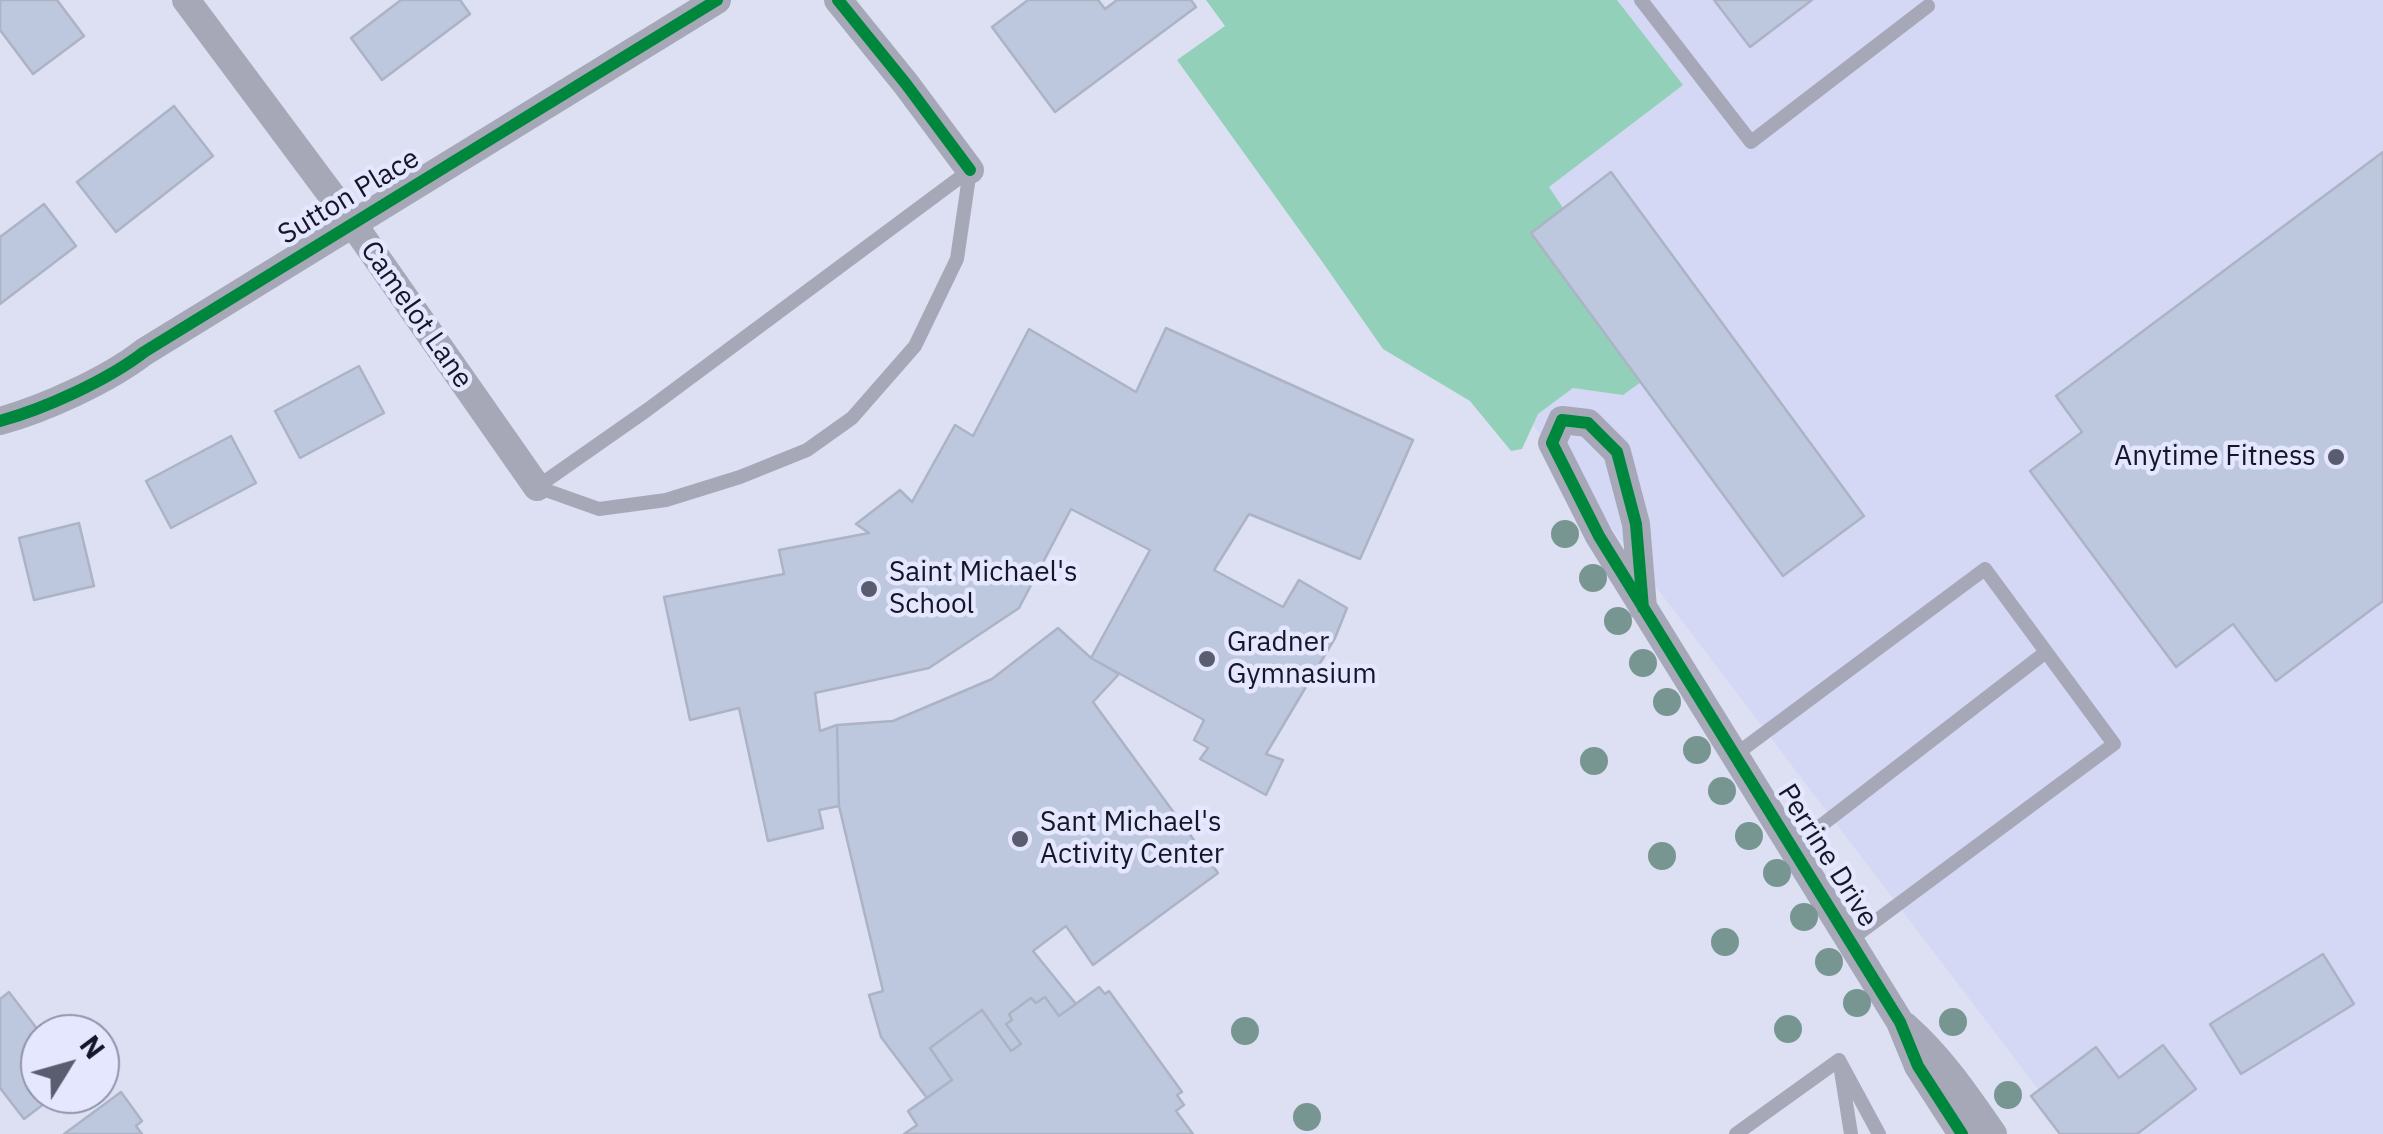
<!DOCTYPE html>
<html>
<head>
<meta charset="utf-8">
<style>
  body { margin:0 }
  #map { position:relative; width:2383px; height:1134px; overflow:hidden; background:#dde0f3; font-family:"IBM Plex Sans",sans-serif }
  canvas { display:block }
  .north { position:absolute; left:20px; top:1014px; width:100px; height:100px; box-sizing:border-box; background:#e4e7fe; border:2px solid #9193a9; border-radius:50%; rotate:53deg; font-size:28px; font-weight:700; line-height:40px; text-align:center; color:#141629 }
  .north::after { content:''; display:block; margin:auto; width:35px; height:45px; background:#5a5d70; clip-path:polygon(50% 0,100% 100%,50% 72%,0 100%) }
</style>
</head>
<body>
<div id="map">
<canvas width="2383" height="1134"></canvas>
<div class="north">N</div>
</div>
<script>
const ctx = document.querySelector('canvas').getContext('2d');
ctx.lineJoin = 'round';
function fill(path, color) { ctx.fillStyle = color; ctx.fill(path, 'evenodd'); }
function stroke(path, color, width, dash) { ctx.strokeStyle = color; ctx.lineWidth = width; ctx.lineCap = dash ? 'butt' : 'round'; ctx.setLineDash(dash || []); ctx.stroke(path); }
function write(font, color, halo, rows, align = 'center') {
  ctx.font = font + ' "IBM Plex Sans",sans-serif'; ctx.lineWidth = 9; ctx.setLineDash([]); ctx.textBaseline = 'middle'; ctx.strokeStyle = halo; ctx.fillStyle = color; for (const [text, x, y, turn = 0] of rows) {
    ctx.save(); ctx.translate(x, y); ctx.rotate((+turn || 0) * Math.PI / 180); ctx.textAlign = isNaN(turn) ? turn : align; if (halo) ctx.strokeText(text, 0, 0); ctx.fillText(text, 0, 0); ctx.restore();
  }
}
const built = new Path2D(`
  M1208,0H2383V1134H2072L1228,24Z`);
const green = new Path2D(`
  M1206,0H1617L1683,85L1549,187L1563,208L1531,233L1641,382L1623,395L1573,388L1538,414L1522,449L1511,451L1470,401L1383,349L1321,260L1177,60L1225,26Z`);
const building = new Path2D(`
  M0,0H57L84,36L33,74L0,30Z
  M401,0H460L470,14L382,80L351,38Z
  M1028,0H1098L1105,9L1117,0H1191L1196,7L1055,112L992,27Z
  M1714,0H1812L1750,47Z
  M174,106L213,156L116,232L77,182Z
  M2383,152V601L2276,681L2233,624L2176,667L2030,471L2082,432L2056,396Z
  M1611,172L1864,516L1783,576L1531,233Z
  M44,204L76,246L0,304V237Z
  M1166,328L1413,440L1360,559L1249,514L1214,570L1283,607L1299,580L1347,608L1335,638L1266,754L1283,760L1266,795L1200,759L1208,748L1194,740L1204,720L1091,658L1150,550L1071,509L1019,608L929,668L815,693L820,731L837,725L839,806L819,810L823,828L768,841L739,708L690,720L664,597L784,574L779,550L869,533L856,524L900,490L912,502L955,425L973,436L1029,329L1136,392Z
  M359,366L384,413L300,458L275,411Z
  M231,436L256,483L171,528L146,481Z
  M79,523L94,586L34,600L19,538Z
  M1058,628L1091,658L1119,674L1093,702L1218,873L1093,965L1066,926L1033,951L1076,1004L1059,1016L1045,997L1036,1003L1031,998L1009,1014L1012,1020L1006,1024L1021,1044L1011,1051L982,1010L930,1048L952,1080L927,1098L881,1037L869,995L883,991L839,806L837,725L893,721L992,679Z
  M2323,954L2354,1004L2241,1074L2210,1024Z
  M1099,987L1105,994L1109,991L1182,1092L1177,1095L1184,1105L1176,1111L1193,1134H904L917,1125L908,1111L952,1080L930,1048L982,1010L1011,1051L1021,1044L1006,1024L1012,1020L1009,1014L1031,998L1036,1003L1045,997L1059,1016Z
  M9,992L41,1034L40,1094H57L24,1119L0,1088V999Z
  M2163,1045L2196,1089L2137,1134H2060L2031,1096L2096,1047L2119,1078Z
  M121,1092L142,1121L136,1126L142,1134H64Z`);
const lane = new Path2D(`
  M1641,0L1751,142L1928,6
  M537,487L599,509L666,500L740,477L807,450L852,418L915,346L957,259L970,170
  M537,487L647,410L970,170
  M1735,755L1985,569L2114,744L1850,940
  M1792,848L2046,652
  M1839,1060L1879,1134
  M1841,1071L1851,1134
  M1736,1134L1839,1060`);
const street = new Path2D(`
  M186,0L353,224L537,487
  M838,0L906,84L970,170
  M0,421C44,409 108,380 144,352L717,0
  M1643,608L1636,524L1617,452L1588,423L1562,420L1552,443L1599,536L1900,1022L1918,1066L1962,1134
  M1905,1026C1941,1058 1966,1095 1993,1134`);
const cycleway = new Path2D(`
  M838,0L906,84L970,170
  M0,421C44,409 108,380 144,352L717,0
  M1643,608L1636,524L1617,452L1588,423L1562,420L1552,443L1599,536L1900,1022L1918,1066L1962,1134`);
const trees = [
  [1565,534],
  [1593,578],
  [1618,621],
  [1643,663],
  [1667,702],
  [1697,750],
  [1594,761],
  [1722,791],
  [1749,836],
  [1662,856],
  [1777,873],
  [1804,917],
  [1725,942],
  [1829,962],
  [1857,1003],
  [1953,1022],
  [1788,1029],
  [1245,1031],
  [2008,1095],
  [1307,1117]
];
const markers = [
  [2336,457,10,"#5a5d70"],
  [869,589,10,"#5a5d70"],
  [1207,659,10,"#5a5d70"],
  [1020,839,10,"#5a5d70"]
];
const streetNames = [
  ["Sutton Place",349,197,-31],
  ["Camelot Lane",416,315,55],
  ["Perrine Drive",1827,856,58]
];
const poiNames = [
  ["Anytime Fitness",2316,457,"right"],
  ["Saint Michael's",889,573],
  ["School",889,605],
  ["Gradner",1227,643],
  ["Gymnasium",1227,675],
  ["Sant Michael's",1040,823],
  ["Activity Center",1040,855]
];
fill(built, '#d4d8f5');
fill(green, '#93d0ba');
fill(building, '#bdc7de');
stroke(building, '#acb3c5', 2.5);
stroke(lane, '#a6a8b8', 14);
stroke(street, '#a6a8b8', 28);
stroke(cycleway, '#00873e', 12);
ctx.fillStyle = '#789691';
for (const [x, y] of trees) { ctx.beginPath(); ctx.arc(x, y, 14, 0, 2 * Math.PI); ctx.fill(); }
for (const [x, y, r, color] of markers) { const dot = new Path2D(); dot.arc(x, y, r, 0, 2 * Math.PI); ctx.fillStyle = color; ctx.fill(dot); stroke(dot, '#e4e7fe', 4); }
write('28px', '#141629', '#e4e7fe', streetNames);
write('28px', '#141629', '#e4e7fe', poiNames, 'left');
</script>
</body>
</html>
